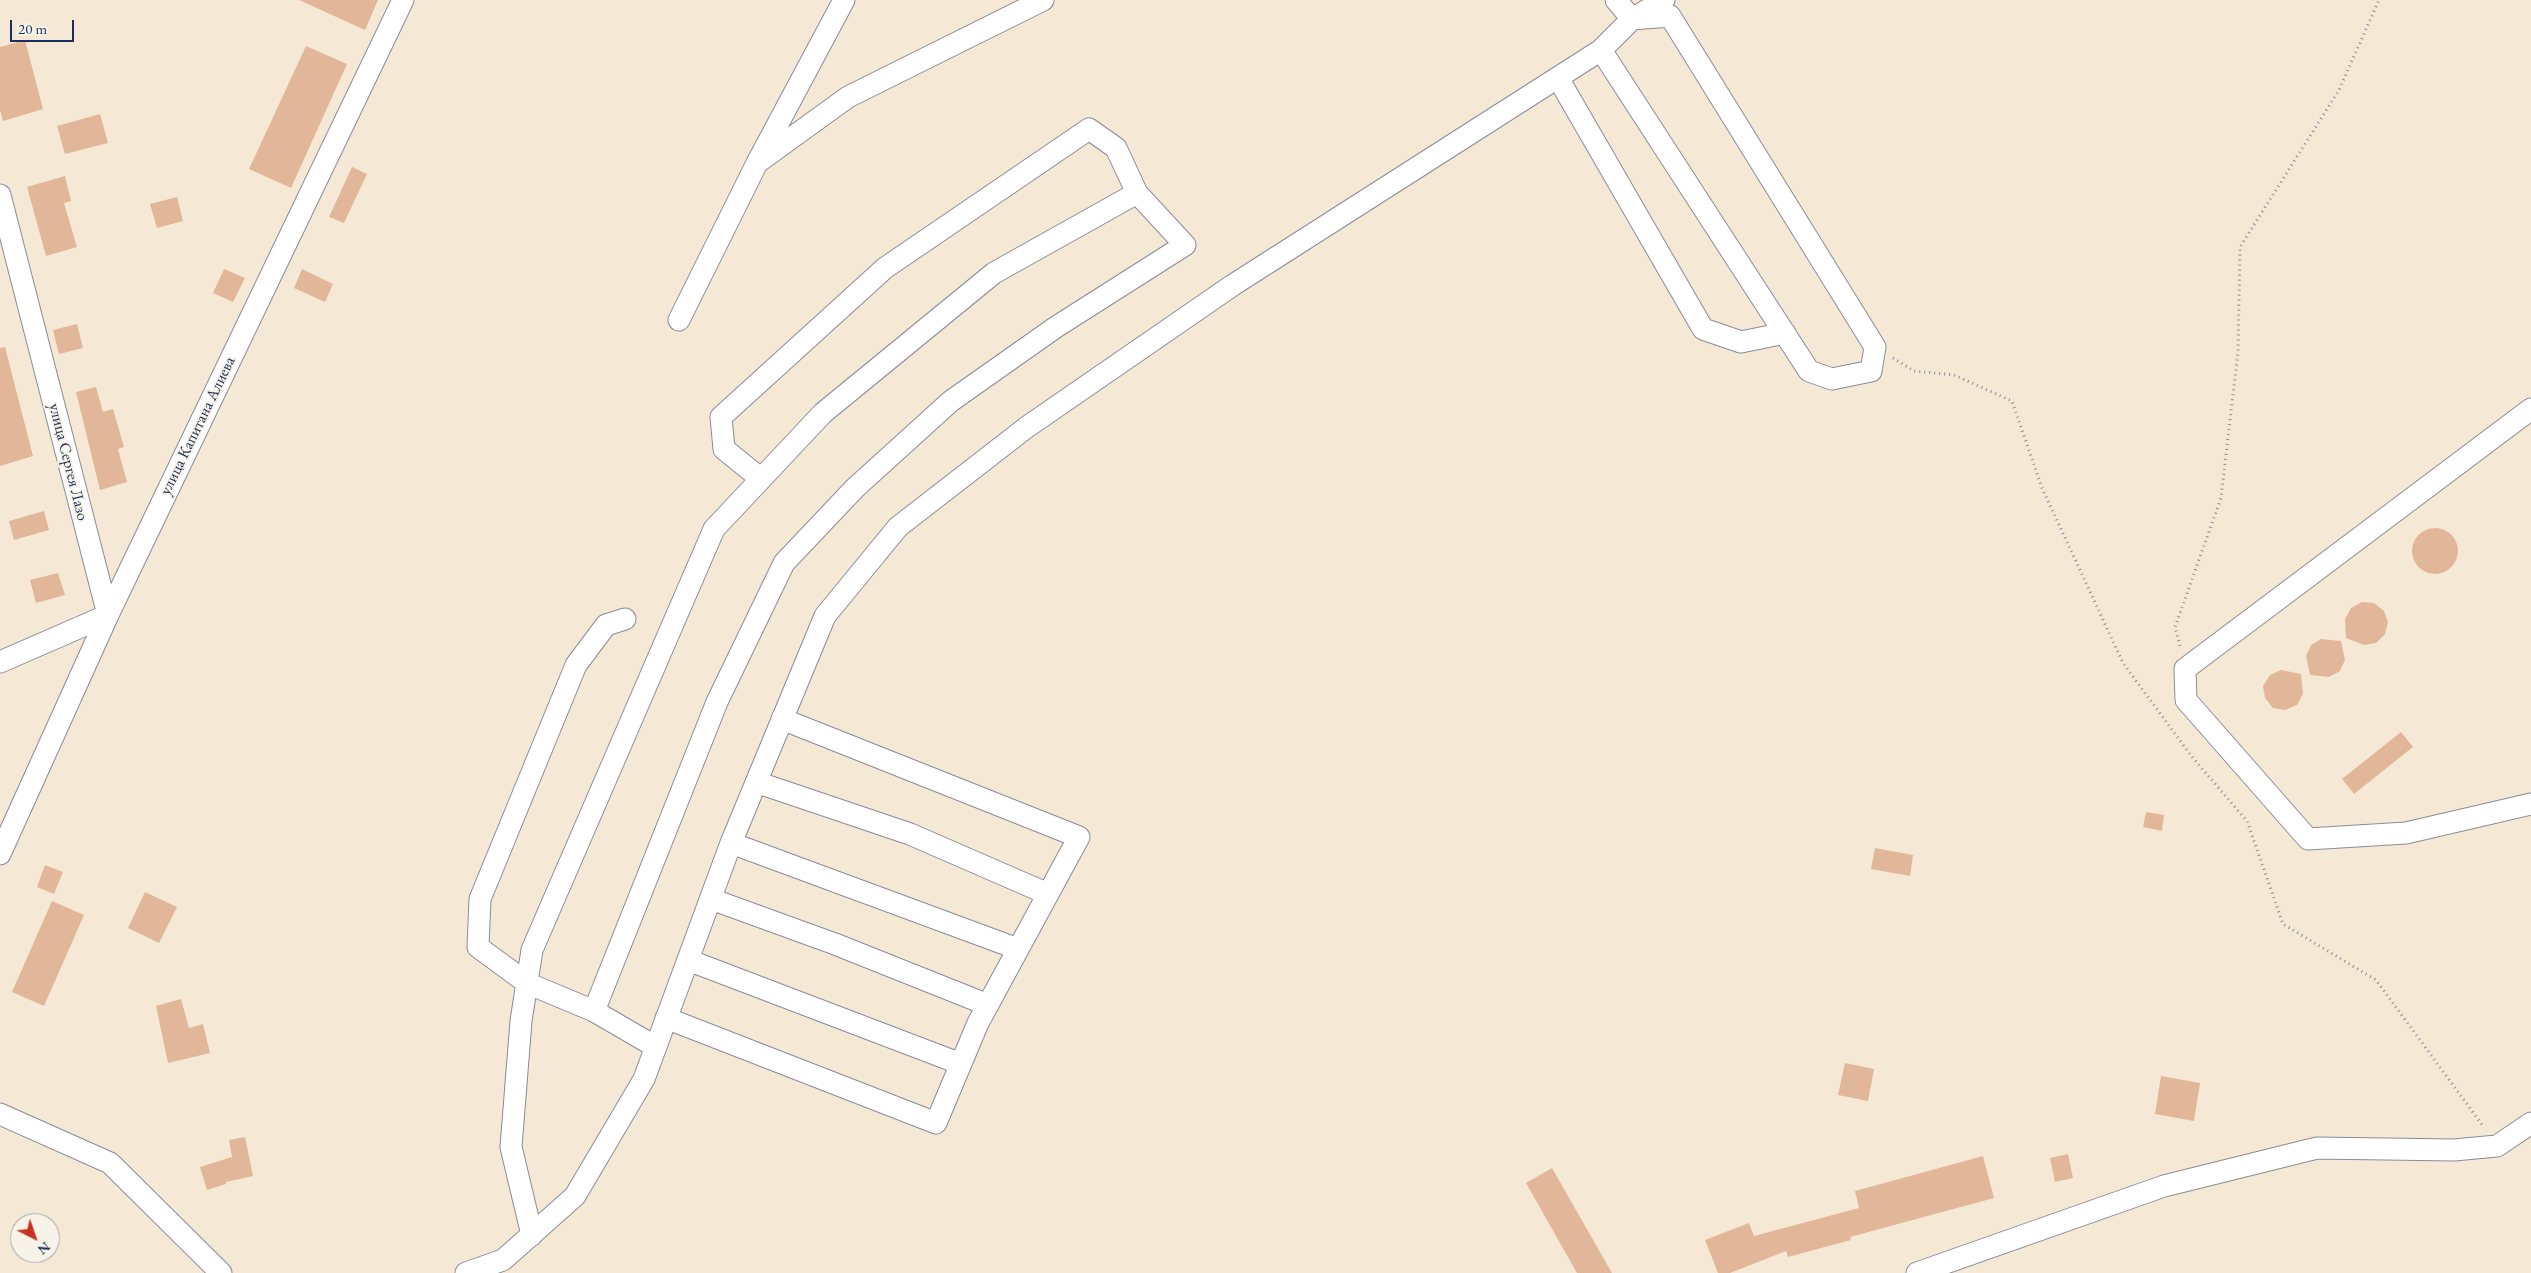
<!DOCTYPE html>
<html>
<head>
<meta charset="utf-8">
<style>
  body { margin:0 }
  #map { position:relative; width:2531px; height:1273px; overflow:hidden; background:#f5e9d5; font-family:"EB Garamond",serif }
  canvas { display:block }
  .north { position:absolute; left:10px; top:1213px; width:50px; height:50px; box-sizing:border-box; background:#f7f3e8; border:1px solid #9fa5b1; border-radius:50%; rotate:139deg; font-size:14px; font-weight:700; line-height:20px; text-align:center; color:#1b2f5e }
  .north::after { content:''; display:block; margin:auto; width:18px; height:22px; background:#c8321e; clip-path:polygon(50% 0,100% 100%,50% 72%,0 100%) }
  .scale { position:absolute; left:10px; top:20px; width:64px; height:22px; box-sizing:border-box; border:2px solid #1b2f5e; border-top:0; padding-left:6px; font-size:15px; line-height:18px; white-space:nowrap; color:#1b2f5e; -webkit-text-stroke:4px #f7f3e8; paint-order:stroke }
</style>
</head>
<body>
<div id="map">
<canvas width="2531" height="1273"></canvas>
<div class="north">N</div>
<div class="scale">20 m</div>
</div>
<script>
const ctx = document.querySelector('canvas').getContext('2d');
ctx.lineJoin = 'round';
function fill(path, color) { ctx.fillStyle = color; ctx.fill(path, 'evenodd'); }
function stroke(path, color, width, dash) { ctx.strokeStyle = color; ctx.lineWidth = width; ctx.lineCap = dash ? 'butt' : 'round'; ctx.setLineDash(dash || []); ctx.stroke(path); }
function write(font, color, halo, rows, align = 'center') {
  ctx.font = font + ' "EB Garamond",serif'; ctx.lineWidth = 4; ctx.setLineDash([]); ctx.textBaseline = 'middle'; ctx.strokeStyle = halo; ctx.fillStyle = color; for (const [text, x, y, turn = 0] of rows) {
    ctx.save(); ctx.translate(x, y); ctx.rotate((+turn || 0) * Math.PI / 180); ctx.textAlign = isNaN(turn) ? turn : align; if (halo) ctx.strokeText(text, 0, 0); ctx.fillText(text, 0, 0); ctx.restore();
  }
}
const building = new Path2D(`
  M299,0H378L365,30Z
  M25,40L43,109L3,121L0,110V47Z
  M306,46L347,64L291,188L249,169Z
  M100,114L108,143L65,154L57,126Z
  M352,167L367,174L344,223L329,217Z
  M65,176L71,201L64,203L77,247L46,256L27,187Z
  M177,197L183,221L157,228L150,204Z
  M224,269L245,278L233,302L213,293Z
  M302,269L333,284L325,302L294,288Z
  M77,324L83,348L59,354L53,330Z
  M5,347L33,456L0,466V348Z
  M96,387L103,412L113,409L124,447L118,449L127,482L100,490L76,392Z
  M44,511L49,530L14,540L9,521Z
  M2412 551a23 23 0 1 1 46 0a23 23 0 1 1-46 0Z
  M58,573L65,595L36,603L30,580Z
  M2362,602L2374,603L2384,611L2388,622L2385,634L2376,643L2364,645L2346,638L2345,619L2351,608Z
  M2321,639L2341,641L2345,660L2340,671L2329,677L2310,675L2306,656L2311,645Z
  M2281,670L2301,674L2303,694L2297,705L2285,710L2273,708L2265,698L2263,686L2270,675Z
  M2401,732L2413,747L2354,794L2342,779Z
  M2146,812L2164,815L2162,831L2143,827Z
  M1875,848L1913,855L1910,876L1871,869Z
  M45,865L63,872L54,894L37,887Z
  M145,892L177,907L159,943L128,928Z
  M52,901L84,915L44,1006L12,992Z
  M181,999L189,1028L203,1024L210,1053L168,1063L156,1006Z
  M1845,1063L1874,1069L1868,1101L1838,1095Z
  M2161,1076L2200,1083L2194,1121L2155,1114Z
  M245,1137L253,1176L226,1182V1184L207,1190L200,1167L232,1157L229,1140Z
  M2068,1154L2073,1178L2055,1182L2050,1158Z
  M1983,1156L1994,1198L1850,1237L1851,1240L1788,1257L1786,1251L1730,1273H1718L1705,1240L1749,1223L1754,1236L1859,1208L1855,1191Z
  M1552,1168L1612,1273H1577L1526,1183Z`);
const path = new Path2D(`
  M1893,358L1914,371L1954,375L2012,401L2042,488L2123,663L2192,757L2247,821L2283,924L2376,980L2483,1126
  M2180,646L2175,627L2221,498L2238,352L2240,247L2339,90L2379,0`);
const minor = new Path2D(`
  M1601,50L1809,371L1832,379L1871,371L1875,347L1670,16L1632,19L1616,0
  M1558,78L1703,329L1741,342L1785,333
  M761,160L848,97L1043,0
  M0,195L108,615L0,662
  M679,320L757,163L844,0
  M2531,409L2185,669L2186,700L2308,839L2406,833L2531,804
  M625,619L606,625L576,665L480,899L478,947L527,983L594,1011L656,1047
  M756,782L910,834L1048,894
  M731,843L1018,949
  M0,854L108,615L403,0
  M711,899L835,944L988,1005
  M688,960L961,1064
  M594,1011L717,702L784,563L855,488L951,401L1056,327L1185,245L1137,193
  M666,1018L936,1123L978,1023L1079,837L782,719
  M0,1114L110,1163L221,1273
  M532,1235L511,1147L521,1021L532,950L714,529L823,413L994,273L1137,193L1116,148L1089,129L885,268L721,417L724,449L761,479
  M466,1273L503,1260L575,1196L644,1079L731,843L825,616L898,527L1027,427L1233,285L1601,50L1632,19L1664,0
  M1917,1273L2164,1186L2317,1148L2454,1150L2497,1146L2531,1123`);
const streetNames = [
  ["улица Капитана Алиева",198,426,-64],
  ["улица Сергея Лазо",68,462,76]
];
fill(building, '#e2b799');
stroke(minor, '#888c9a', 23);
stroke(path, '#888c9a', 3, [1, 4]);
stroke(minor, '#fff', 21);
write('16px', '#1b2f5e', '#f7f3e8', streetNames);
</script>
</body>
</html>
